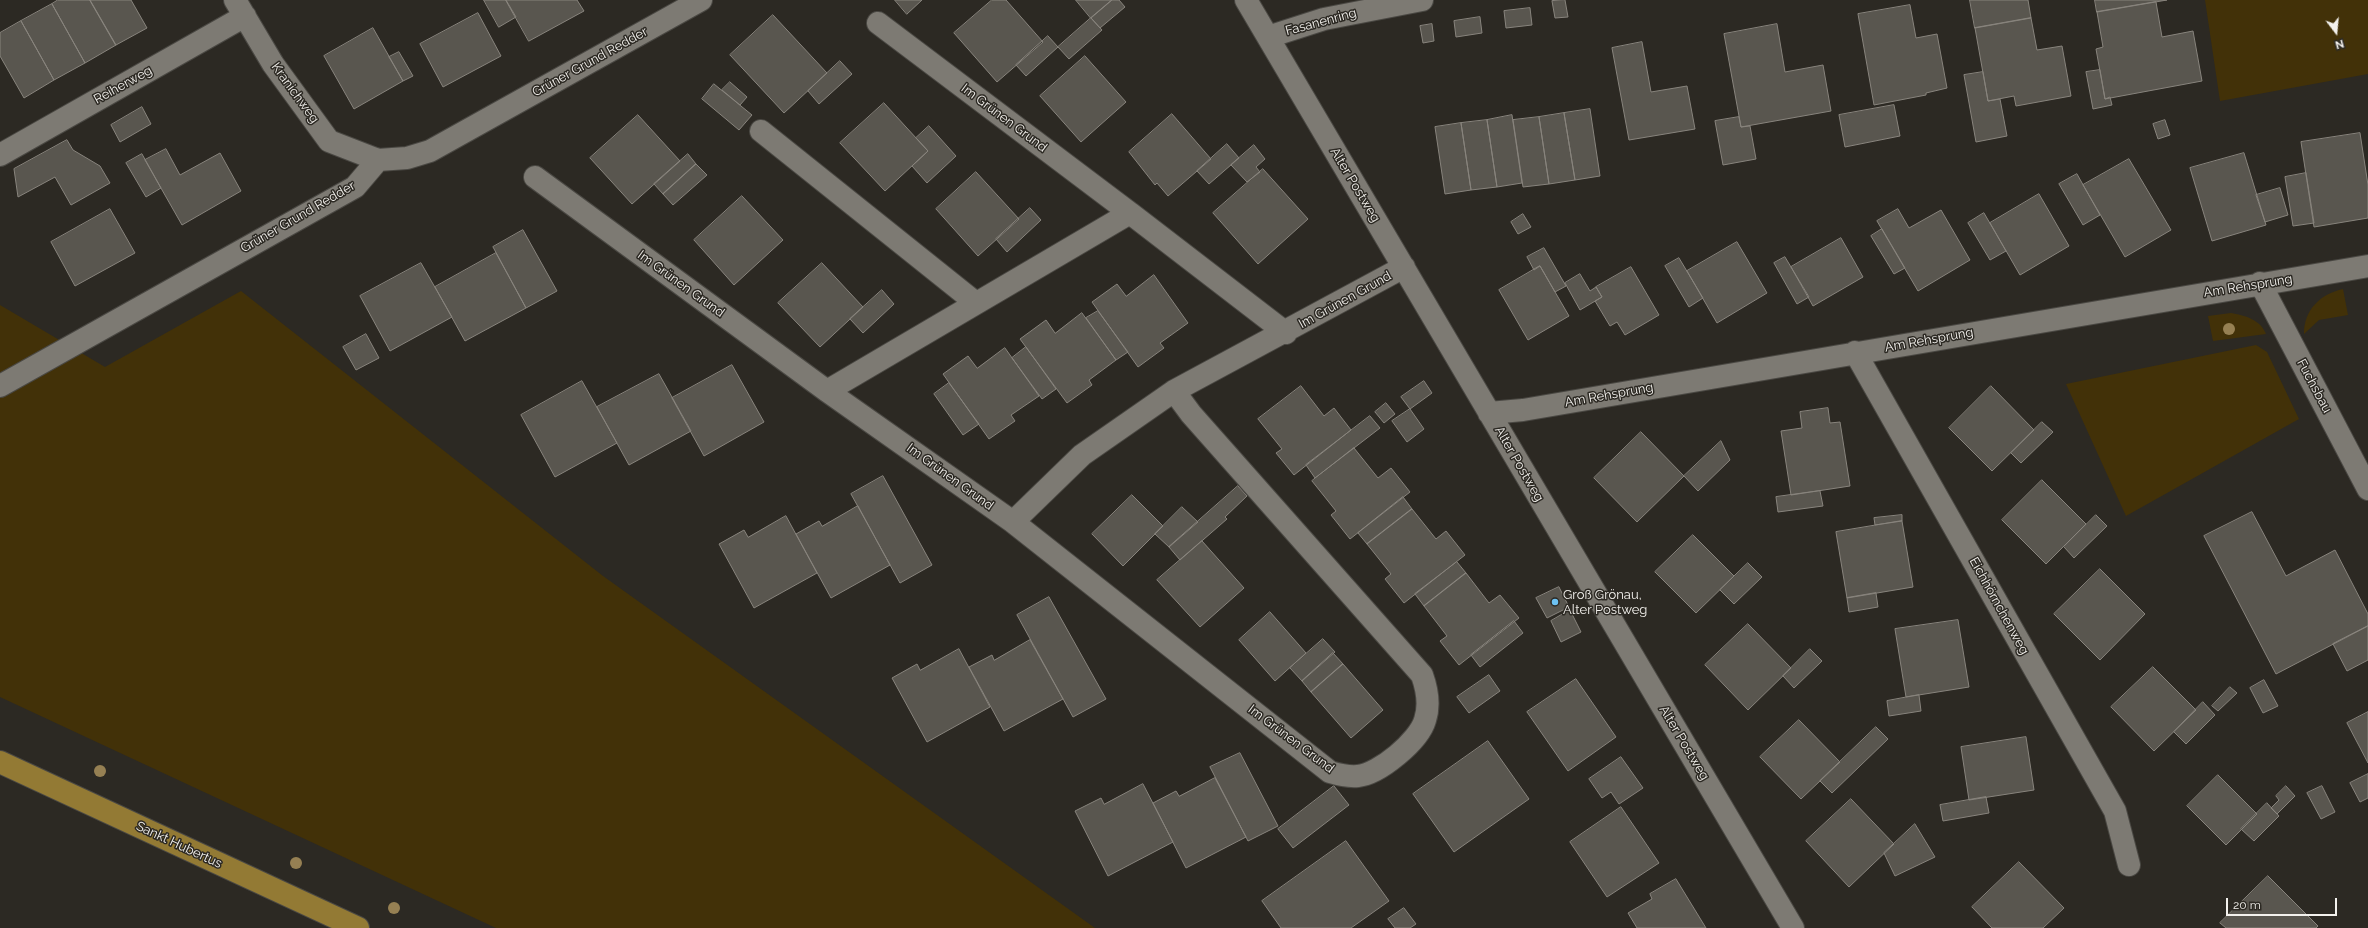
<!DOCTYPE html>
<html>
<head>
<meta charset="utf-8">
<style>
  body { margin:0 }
  #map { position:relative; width:2368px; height:928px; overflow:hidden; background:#2c2923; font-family:Raleway,sans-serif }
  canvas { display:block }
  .north { position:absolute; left:2316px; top:12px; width:40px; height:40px; -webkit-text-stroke:3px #2c2923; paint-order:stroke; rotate:164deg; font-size:11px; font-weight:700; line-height:16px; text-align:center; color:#f3f1ed }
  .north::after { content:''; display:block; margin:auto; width:14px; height:18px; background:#f3f1ed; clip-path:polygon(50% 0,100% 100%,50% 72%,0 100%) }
  .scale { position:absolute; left:2226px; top:898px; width:111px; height:18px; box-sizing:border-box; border:2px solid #f3f1ed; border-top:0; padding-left:5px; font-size:12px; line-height:14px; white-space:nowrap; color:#f3f1ed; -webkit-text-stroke:3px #2c2923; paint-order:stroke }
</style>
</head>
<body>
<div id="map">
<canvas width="2368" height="928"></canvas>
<div class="north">N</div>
<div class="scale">20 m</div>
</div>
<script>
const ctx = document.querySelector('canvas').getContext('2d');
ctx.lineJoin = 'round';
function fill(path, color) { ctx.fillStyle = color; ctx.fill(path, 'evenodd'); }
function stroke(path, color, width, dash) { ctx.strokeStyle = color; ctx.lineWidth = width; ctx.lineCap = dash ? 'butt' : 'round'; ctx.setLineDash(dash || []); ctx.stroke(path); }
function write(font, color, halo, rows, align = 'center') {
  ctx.font = font + ' Raleway,sans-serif'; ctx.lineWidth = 3; ctx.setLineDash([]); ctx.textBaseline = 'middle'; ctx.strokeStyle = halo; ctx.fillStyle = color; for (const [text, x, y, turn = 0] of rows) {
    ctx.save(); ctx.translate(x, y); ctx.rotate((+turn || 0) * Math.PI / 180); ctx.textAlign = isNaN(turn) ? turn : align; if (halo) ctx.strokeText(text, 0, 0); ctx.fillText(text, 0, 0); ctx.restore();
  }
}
const green = new Path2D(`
  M2205,0H2368V74L2220,101Z
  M2343,289L2348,315L2319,320L2304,334C2304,310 2320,294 2343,289Z
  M241,291L603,576L1095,928H496L0,697V305L105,367Z
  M2231,313C2244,315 2261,320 2266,334L2213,341L2208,316Z
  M2256,345L2267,352L2299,419L2126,516L2066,384Z`);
const building = new Path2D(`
  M58,0H90L116,45L85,63L52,4Z
  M90,0H131L147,28L116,45Z
  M484,0H506L516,17L499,27Z
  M506,0H577L584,11L529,41Z
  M895,0H922L907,14Z
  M992,0H1006L1043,42L997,82L954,33Z
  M1076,0H1112L1091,18Z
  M1112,0H1119L1125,7L1100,28L1091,18Z
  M1565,0L1568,17L1555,18L1552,1Z
  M1970,0H2028L2031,18L1975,28Z
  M2095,0H2167L2097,12Z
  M2156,2L2162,37L2193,31L2202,81L2105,99L2096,49L2103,47L2097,12Z
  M52,4L85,63L54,80L21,21Z
  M1910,5L1916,38L1937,34L1947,88L1926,93V95L1874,105L1858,14Z
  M1530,8L1532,25L1506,28L1504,11Z
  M478,13L501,56L443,87L420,44Z
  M773,15L827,73L784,113L730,55Z
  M1480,17L1482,33L1456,37L1454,21Z
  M1091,18L1102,30L1069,59L1058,47Z
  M2031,18L2037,50L2062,46L2071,96L2016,106L2014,96L1988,101L1975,28Z
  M21,21L54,80L24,98L0,56V33Z
  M1432,24L1434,41L1423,43L1420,26Z
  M1777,24L1785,72L1823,65L1831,111L1741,127L1724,34Z
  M373,28L403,81L354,109L324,56Z
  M1048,36L1058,47L1026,76L1016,65Z
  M1642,42L1651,92L1687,86L1695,129L1629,140L1612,48Z
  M399,52L413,76L403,81L389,57Z
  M1085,56L1126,102L1081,142L1040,96Z
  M840,61L852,74L819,104L808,91Z
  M2100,70L2105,99L2110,97L2112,105L2093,109L2086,72Z
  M1983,72L1988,101L2000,99L2007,136L1976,142L1964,75Z
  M730,82L747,97L740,105L722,90Z
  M714,84L752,115L739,130L702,99Z
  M884,103L928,151L885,191L840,143Z
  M1894,105L1900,136L1845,147L1839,115Z
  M142,107L151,124L120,142L111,125Z
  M1590,109L1600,176L1575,180L1564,113Z
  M1564,113L1575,180L1549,184L1539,117Z
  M1172,114L1211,159L1168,196L1157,183L1155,185L1129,152Z
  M638,115L680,161L632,204L590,158Z
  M1512,115L1522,183L1497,187L1487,120Z
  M1539,117L1549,184L1523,187L1513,120Z
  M1739,117L1741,127L1750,126L1756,159L1723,165L1715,121Z
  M1487,120L1497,187L1471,190L1461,123Z
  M2165,120L2170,135L2158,139L2153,124Z
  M1461,123L1471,190L1445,194L1435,127Z
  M929,126L956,156L927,183L912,166L928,151L916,138Z
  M2360,133L2368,185V218L2314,227L2301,142Z
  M67,140L73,150L100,166L110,183L71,205L55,177L18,197L14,169Z
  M1227,144L1239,158L1209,184L1197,171Z
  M1254,145L1265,159L1256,167L1260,172L1247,182L1231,165Z
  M166,149L180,175L220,153L241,191L182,225L145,160Z
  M2244,153L2266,225L2212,241L2190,168Z
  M142,154L161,188L146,197L126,163Z
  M688,154L696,164L663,194L654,184Z
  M2129,159L2171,230L2125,257L2083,185Z
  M696,164L707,175L673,205L663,194Z
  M1263,169L1308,219L1258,264L1213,213Z
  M976,172L1019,219L978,256L936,209Z
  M2306,173L2314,223L2293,226L2285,177Z
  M2077,174L2100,215L2083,225L2059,184Z
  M2280,188L2288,215L2265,222L2256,195Z
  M2039,194L2069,246L2020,275L1990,223Z
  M742,196L783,240L734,285L694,240Z
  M1030,208L1041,220L1007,252L996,239Z
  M110,209L135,253L75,286L51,242Z
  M1898,209L1909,228L1941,210L1970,260L1918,291L1877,221Z
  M1984,213L2006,251L1990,260L1968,223Z
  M1523,214L1531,227L1518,234L1511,222Z
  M1882,229L1905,268L1894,274L1871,236Z
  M523,230L557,291L526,308L493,247Z
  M1841,238L1863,277L1813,306L1791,267Z
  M1737,242L1767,293L1717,323L1687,271Z
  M1544,248L1566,286L1555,292L1540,266L1534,270L1527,257Z
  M496,253L526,308L465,341L435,287Z
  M1785,257L1809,297L1797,304L1774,263Z
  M1679,258L1703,298L1689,307L1665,266Z
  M421,263L452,317L390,351L360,296Z
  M822,263L863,307L820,347L778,303Z
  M1540,266L1569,316L1528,340L1499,290Z
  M1631,267L1659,315L1625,335L1617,322L1610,326L1595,301L1602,297L1596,287Z
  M1580,274L1590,291L1596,287L1602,297L1580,310L1565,283Z
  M1154,275L1188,323L1160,343L1164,348L1138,367L1092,302L1117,284L1126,296Z
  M882,290L894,304L863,333L850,319Z
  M1098,311L1128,352L1116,360L1086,318Z
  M1082,313L1116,360L1089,380L1092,385L1067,403L1020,339L1046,320L1055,333Z
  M366,334L379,358L356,370L343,347Z
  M1026,347L1056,389L1042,399L1012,358Z
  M1005,348L1039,396L1011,415L1015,421L989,439L943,374L968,356L977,368Z
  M732,365L764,422L704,456L672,398Z
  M659,374L691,431L629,465L597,407Z
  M582,381L617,443L555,477L521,415Z
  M1424,381L1432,393L1410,409L1401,397Z
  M949,383L979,424L963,435L934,394Z
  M1301,386L1324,416L1334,408L1351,430L1294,475L1276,453L1282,449L1258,419Z
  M1991,386L2034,430L1992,471L1949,428Z
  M1386,403L1395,414L1384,423L1375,412Z
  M1828,408L1830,423L1840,422L1850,486L1791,495L1781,431L1802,428L1800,412Z
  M1410,409L1424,429L1407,442L1392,421Z
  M1370,416L1380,428L1315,478L1306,465Z
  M2042,422L2053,432L2021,463L2011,453Z
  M1641,432L1684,476L1637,522L1594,478Z
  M1721,441L1730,460L1698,491L1684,476Z
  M1354,448L1378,478L1391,468L1410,492L1350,539L1331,515L1336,511L1312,481Z
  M883,476L932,565L900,583L851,494Z
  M2042,480L2086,524L2046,564L2002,520Z
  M1238,486L1247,496L1225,517L1227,519L1180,560L1169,547Z
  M1820,491L1823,506L1778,512L1776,497Z
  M1132,495L1163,526L1123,566L1092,534Z
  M1403,497L1412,509L1367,544L1358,533Z
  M858,506L890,565L831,598L796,534L819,521L822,526Z
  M1182,507L1198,522L1169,547L1155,534Z
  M1412,509L1436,539L1446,531L1465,555L1404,603L1385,579L1391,574L1367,544Z
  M2252,512L2286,576L2335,550L2368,614V626L2276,674L2204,536Z
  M1902,515V521L1875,525L1874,518Z
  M2096,515L2107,526L2074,558L2064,547Z
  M786,516L817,573L754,608L719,544L744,530L748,537Z
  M1902,521L1913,587L1847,598L1836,532Z
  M1693,535L1734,576L1696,613L1655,572Z
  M1202,541L1244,588L1200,627L1157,580Z
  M1457,562L1466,573L1424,606L1415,594Z
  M1748,563L1762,577L1734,604L1720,590Z
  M2100,569L2145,614L2100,660L2054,614Z
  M1466,573L1489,603L1500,595L1519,618L1459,665L1440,641L1447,636L1424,606Z
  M1559,587L1569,607L1547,618L1536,598Z
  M1876,593L1878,607L1849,612L1847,598Z
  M1049,597L1106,699L1073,717L1017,615Z
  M1570,610L1581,632L1561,642L1551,621Z
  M1270,612L1306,653L1275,681L1239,640Z
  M1958,620L1969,687L1906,697L1895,629Z
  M1514,621L1523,633L1480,667L1471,655Z
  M1748,624L1791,668L1748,710L1705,665Z
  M2368,626V660L2347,671L2333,644Z
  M1323,639L1335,652L1302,681L1290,668Z
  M1030,640L1063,699L1004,731L969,667L992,655L994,660Z
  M959,649L990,707L927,742L892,678L917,664L920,670Z
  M1810,649L1822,661L1794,688L1783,676Z
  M1333,653L1343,664L1311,692L1302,681Z
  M1343,664L1383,710L1351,738L1311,692Z
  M2153,667L2196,710L2154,751L2111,707Z
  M1489,675L1500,691L1469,713L1457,697Z
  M1576,679L1616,737L1568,771L1527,712Z
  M2264,680L2278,706L2263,713L2250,688Z
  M2230,687L2237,693L2218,711L2212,706Z
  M1919,695L1921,711L1889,716L1887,701Z
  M2203,702L2215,715L2186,744L2174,732Z
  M2368,712V763L2347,723Z
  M1799,720L1840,762L1801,799L1760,757Z
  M1876,727L1888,739L1832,793L1820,781Z
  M2026,737L2034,790L1969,800L1961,747Z
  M1488,741L1529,799L1454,852L1413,794Z
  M1240,753L1278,826L1248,841L1210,767Z
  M1621,757L1643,788L1619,804L1611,792L1602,798L1589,779Z
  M2368,774V798L2360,802L2350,783Z
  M2218,775L2257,814L2226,845L2187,806Z
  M1215,778L1246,837L1186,868L1153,803L1176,791L1179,796Z
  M1143,784L1173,842L1108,876L1075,811L1101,798L1104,804Z
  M1334,786L1349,805L1293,848L1278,829Z
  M2286,786L2295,796L2277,814L2271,808L2279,800L2276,796Z
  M2322,786L2335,812L2321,819L2307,793Z
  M1986,797L1989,813L1943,821L1940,805Z
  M1851,799L1894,844L1849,887L1806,841Z
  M2267,803L2279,816L2254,841L2241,829Z
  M1621,807L1659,863L1607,897L1570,842Z
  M1915,824L1935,857L1895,876L1884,853Z
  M1346,841L1389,901L1351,928H1281L1262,901Z
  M2019,862L2064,908L2043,928H1992L1972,907Z
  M2268,876L2318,926L2316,928H2226L2220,923Z
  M1676,879L1706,928H1637L1628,913L1652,899L1650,894Z
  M1404,908L1416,924L1410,928H1395L1388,919Z`);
const minor = new Path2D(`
  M235,0L273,64L329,141L378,160L407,158L430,151L701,0
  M1246,0L1793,928
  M878,23L1130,213
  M1268,37L1324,19L1422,0
  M761,131L976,303
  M0,155L245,16
  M535,177L827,391L1013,522L1330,772C1340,775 1348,777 1358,776C1379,774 1419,741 1425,720C1430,705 1427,689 1422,675L1191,414L1174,391
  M2260,283L2368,489
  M1855,352L2115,811L2129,865
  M0,386L355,187L378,160
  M827,391L1130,213L1286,333
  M1489,413L1523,410L2368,266
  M1013,522L1082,455L1174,391L1404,267`);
const major = new Path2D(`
  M0,762L358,928`);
const trees = [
  [2229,329],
  [100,771],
  [296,863],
  [394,908]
];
const markers = [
  [1555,602,4,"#6dc2f3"]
];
const streetNames = [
  ["Fasanenring",1321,22,-15],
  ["Grüner Grund Redder",590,62,-29],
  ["Reiherweg",123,85,-29],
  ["Kranichweg",295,93,54],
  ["Im Grünen Grund",1004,118,37],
  ["Alter Postweg",1355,185,59],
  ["Grüner Grund Redder",298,217,-30],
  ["Im Grünen Grund",681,284,36],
  ["Am Rehsprung",2248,286,-9],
  ["Im Grünen Grund",1345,300,-29],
  ["Am Rehsprung",1929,340,-10],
  ["Fuchsbau",2314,386,62],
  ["Am Rehsprung",1609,395,-10],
  ["Alter Postweg",1519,464,60],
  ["Im Grünen Grund",950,477,36],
  ["Eichhörnchenweg",1999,606,61],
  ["Im Grünen Grund",1291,739,37],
  ["Alter Postweg",1684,743,59],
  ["Sankt Hubertus",179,845,25]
];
const poiNames = [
  ["Groß Grönau,",1563,595],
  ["Alter Postweg",1563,610]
];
fill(green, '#423108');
fill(building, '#59564f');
stroke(building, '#88847d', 1);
stroke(minor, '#4a4843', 24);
stroke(major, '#4a4843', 24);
stroke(minor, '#7d7a73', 22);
stroke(major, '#937a34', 22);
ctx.fillStyle = '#968053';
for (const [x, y] of trees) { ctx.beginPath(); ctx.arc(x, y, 6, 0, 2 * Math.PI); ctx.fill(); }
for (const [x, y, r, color] of markers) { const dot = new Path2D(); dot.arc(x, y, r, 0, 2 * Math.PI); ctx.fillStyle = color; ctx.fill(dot); stroke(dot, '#2c2923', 1.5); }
write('13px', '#f3f1ed', '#2c2923', streetNames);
write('13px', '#f3f1ed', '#2c2923', poiNames, 'left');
</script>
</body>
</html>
